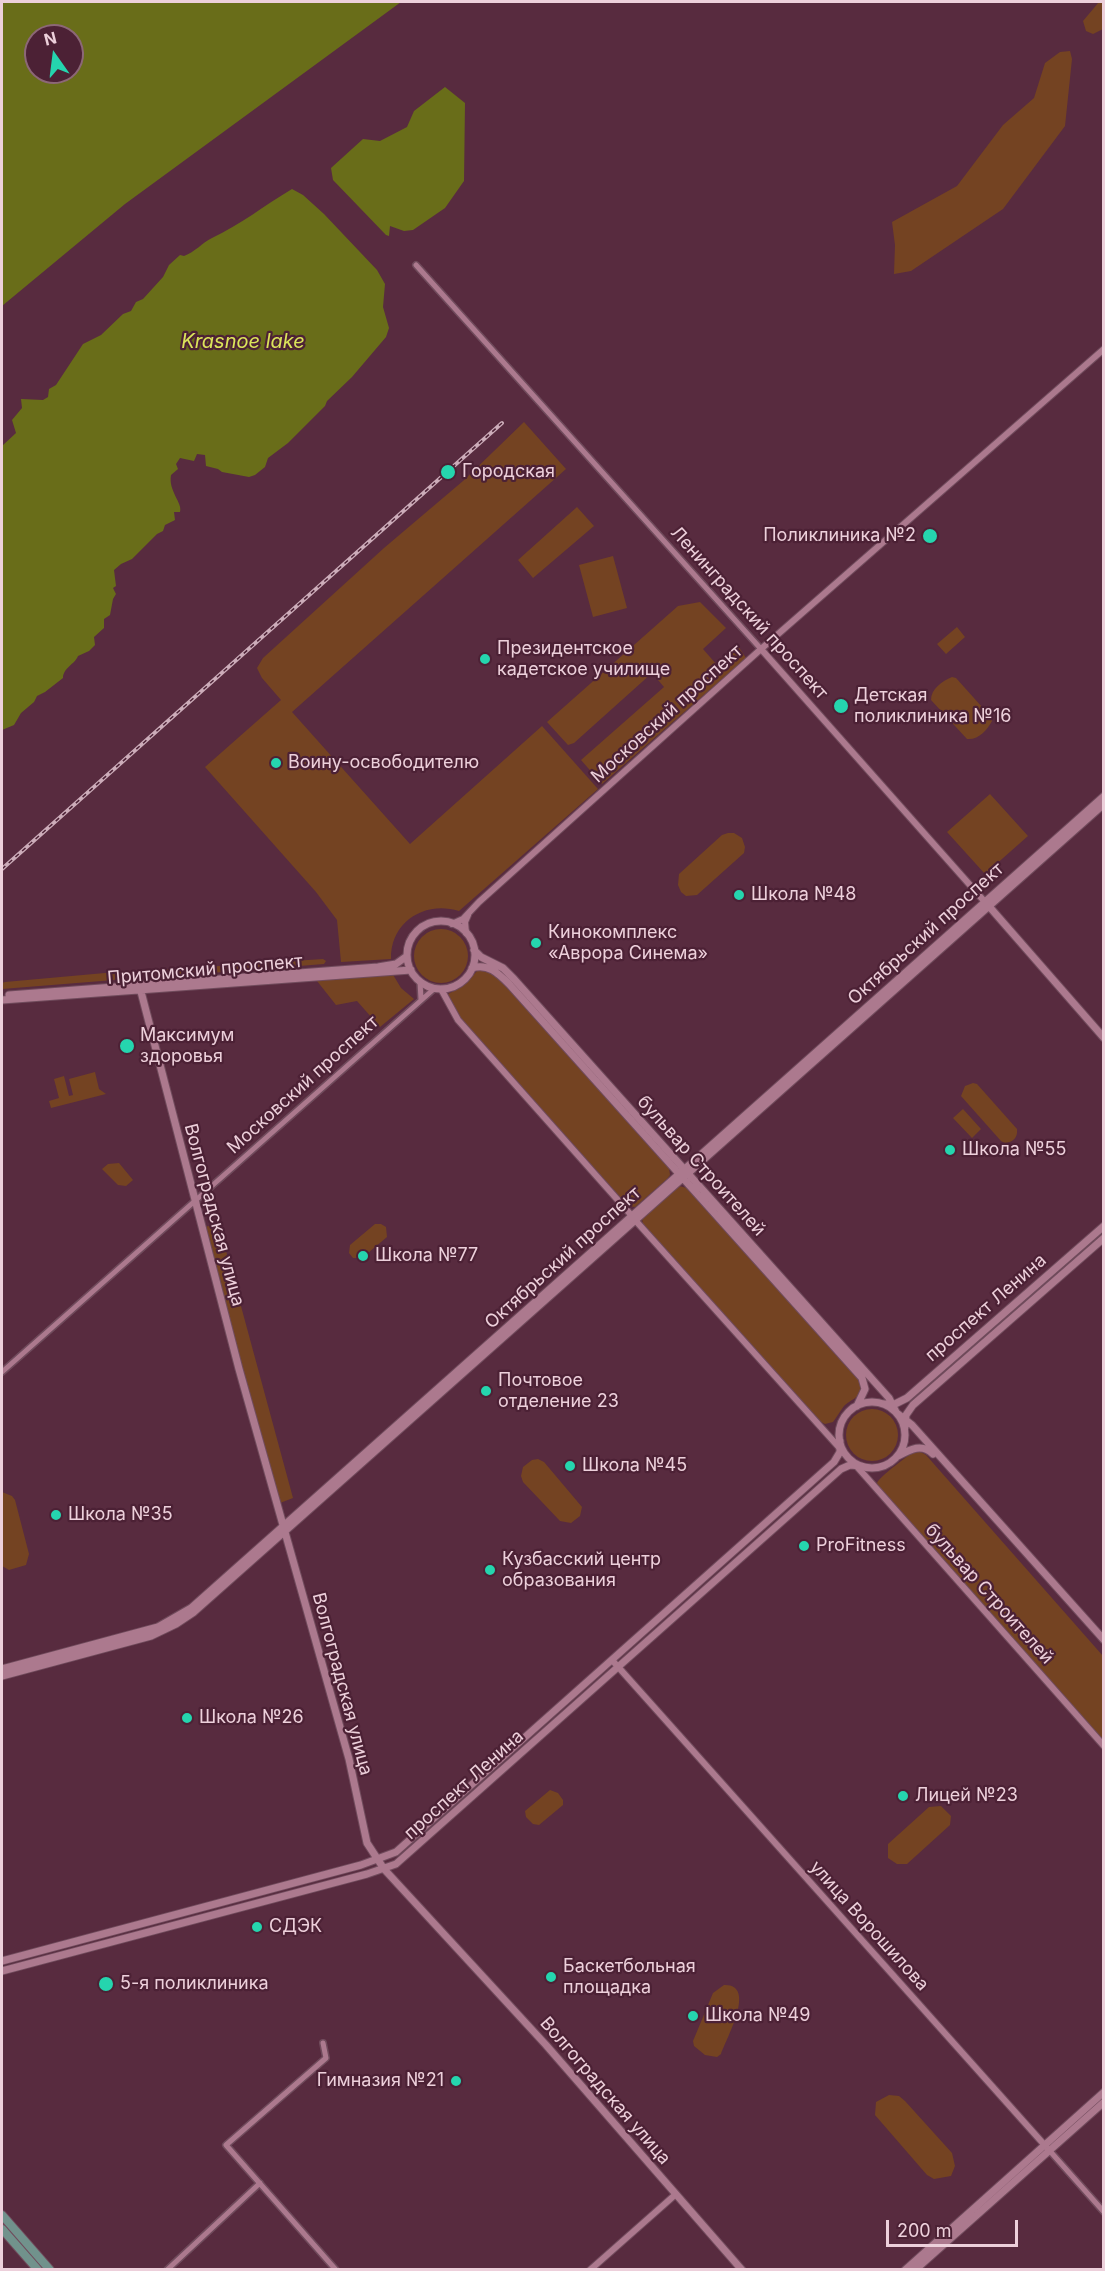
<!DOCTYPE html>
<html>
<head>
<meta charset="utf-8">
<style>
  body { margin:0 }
  #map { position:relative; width:1105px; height:2271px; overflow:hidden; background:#582b3f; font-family:Inter,sans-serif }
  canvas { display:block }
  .frame { position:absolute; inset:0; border:3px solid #edd0db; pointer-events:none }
  .north { position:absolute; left:24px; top:24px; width:60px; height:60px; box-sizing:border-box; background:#4c2135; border:2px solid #8c6777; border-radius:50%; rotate:346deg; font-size:16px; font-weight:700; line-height:24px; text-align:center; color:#edd0db }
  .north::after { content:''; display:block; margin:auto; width:21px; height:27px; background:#25d5ae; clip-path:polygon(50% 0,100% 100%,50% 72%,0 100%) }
  .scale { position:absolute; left:886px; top:2220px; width:132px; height:27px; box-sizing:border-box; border:3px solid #edd0db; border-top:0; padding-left:8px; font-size:18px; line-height:21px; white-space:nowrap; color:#edd0db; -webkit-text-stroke:4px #4c2135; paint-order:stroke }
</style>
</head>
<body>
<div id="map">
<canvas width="1105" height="2271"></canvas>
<div class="frame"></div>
<div class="north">N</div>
<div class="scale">200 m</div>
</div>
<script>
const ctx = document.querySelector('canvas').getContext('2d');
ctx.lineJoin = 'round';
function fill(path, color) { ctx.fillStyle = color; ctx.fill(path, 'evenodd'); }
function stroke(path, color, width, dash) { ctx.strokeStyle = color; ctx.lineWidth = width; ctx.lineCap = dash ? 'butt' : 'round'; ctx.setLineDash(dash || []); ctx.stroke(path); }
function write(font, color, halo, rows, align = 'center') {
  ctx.font = font + ' Inter,sans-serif'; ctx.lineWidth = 4.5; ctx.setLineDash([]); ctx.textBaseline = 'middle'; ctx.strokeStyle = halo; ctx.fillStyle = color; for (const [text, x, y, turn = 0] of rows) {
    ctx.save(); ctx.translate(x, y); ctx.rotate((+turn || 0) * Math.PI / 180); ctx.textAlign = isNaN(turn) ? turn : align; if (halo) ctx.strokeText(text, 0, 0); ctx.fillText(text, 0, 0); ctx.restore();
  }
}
const green = new Path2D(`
  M1099,2H1103V29L1093,34L1086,31L1083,21Z
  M1070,51L1072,59L1065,126L1003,209L911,271L894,274L895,245L892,222L957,186L1003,125L1034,98L1045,63L1060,52Z
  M524,422L566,469L292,712L410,844L542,726L598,789L459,911C425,900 390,922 391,959L341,962L337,920L316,892L205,767L281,700L262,678L257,668L263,658L384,548L463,481Z
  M577,507L594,526L533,578L518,560Z
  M613,556L627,608L593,617L579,565Z
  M700,602L726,628L703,649L717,665L738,646L746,658L602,784L581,760L664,687L652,673L574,743L568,745L547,722L678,606Z
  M957,627L965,637L946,654L937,644Z
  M952,677L956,678L991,717L992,721C987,730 979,740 967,739L931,700C931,689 942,681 952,677Z
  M990,794L1028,836L985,874L947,832Z
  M728,833H734L742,838L745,847L744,853L697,895L686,896L681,892L678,885L679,874L722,835Z
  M414 956a27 27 0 1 1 54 0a27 27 0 1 1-54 0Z
  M323,959L326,961L324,964L160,977L158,973L160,970Z
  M479,969L493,974L501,981L669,1168L670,1175L667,1179L635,1207L628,1206L460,1017L448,994L462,987Z
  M116,972L120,976L114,980L2,989V983L5,982Z
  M392,973L401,988L414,999L380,1027L357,1001L336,1005L317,981L318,979Z
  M95,1072L99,1089L106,1094L51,1108L49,1101L59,1098L54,1079L64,1076L69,1096L73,1095L69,1079Z
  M973,1083L977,1084L1017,1129C1018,1138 1013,1142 1005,1143L1001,1141L961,1096L965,1086Z
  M963,1109L981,1129L972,1138L953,1118Z
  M119,1163L133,1180L126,1186L118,1185L102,1169L108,1164Z
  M679,1186L687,1188L859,1380C864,1398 855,1396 844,1406C840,1411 837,1417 833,1422L825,1424L819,1421L643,1224L642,1218Z
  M375,1224H381L386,1227L387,1237L362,1258H353L349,1253L350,1245Z
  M219,1225L293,1498L280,1503L201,1227Z
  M846 1435a26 26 0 1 1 52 0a26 26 0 1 1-52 0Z
  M917,1450L926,1455L1103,1656V1741L880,1489L877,1483C879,1477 911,1453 917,1450Z
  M538,1459L544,1462L582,1507L580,1516L571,1523L560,1521L523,1482L521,1476L523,1467L532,1460Z
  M2,1492L12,1496L15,1500L29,1554L26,1565L9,1570L2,1566Z
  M550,1790L558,1793L563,1800V1805L539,1825L533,1824L526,1817L525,1811Z
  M941,1806L951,1816L950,1825L907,1864H897L888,1858V1844L929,1807Z
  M724,1985C757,1984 727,2037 721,2054L717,2057L705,2055L694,2046L693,2041L713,1993Z
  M889,2095L899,2096L905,2101L952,2153L955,2166L951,2176L934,2179L927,2175L875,2115L876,2102Z`);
const water = new Path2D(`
  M2,2H401L125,204L2,306ZM36,36H72V72H36Z
  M445,87L465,103L464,181L445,208L413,230L404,231L390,226L389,236L386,235L333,180L331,168L363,139L380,141L407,127L414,111Z
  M292,189L303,195L324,214L377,270L385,284L383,307L389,328L386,337L352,377L327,401L325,406L288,443L268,458L265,467L255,475L249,477L222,472L218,469L206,466L205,455L197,454L194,461L180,458L176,464L178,469L171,475C168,491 183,503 180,512H174L175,520L165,525L163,531L157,534L132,559L121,564L114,570L116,586L113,588L116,594L113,599L110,615L104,619V628L94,637L95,645L89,651L78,656C75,664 63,668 63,678L45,692L37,696L34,702L21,713L14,725L2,730V446L16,433L12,420L22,408L21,399L43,400L48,397L49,389L56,385L83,344L101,335L123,314L131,311L136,302L143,299L163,277L169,265L180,255L184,256C195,252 202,243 212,238C240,225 265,205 292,189Z`);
const minor = new Path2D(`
  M416,265L761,649
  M420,982L421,999
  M2,1372L435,988
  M323,2043L326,2058L226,2145L336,2270
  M1049,2150L1104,2212
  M167,2270L260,2183`);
const tertiary = new Path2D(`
  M761,649L985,902
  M452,924L463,919L479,902L761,649L1104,349
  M466,933L465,922L468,915
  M441,989L458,1020L632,1216
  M635,1220L845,1454
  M852,1461L1104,1746
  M612,1660L1049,2150
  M590,2270L676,2194`);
const secondary = new Path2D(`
  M987,904L1104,1038
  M407 955a34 34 0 1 1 68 0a34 34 0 1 1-68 0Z
  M474,950L481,957L503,968L514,979L889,1398L896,1412
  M472,968C488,963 498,973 509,984L862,1378L865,1389L857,1406
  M139,984L239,1369L349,1759L367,1843L384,1869L546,2045L742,2270
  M9,995L378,967L396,964L407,956
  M2,1000L411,970
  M839 1435a33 33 0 1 1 66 0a33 33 0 1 1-66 0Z
  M884,1404H895L907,1398L1104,1226
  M898,1414L912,1425L1104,1640
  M905,1427L906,1415L913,1405L1104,1238
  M898,1456C911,1449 922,1443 933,1454
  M2,1669L158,1627L191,1608L1104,796
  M2,1676L151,1636L176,1624L194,1612L1104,804
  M2,1961L361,1865L396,1852L834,1462L840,1452V1441
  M2,1971L367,1874L396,1864L841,1469L850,1465L861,1466
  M905,2270L1104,2092
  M915,2270L1104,2102`);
const primary = new Path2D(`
  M2,2215L50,2270
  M2,2229L38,2270`);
const rail = new Path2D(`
  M2,869L502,423`);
const markers = [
  [448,472,8,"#25d5ae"],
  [930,536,8,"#25d5ae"],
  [485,659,6,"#25d5ae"],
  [841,706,8,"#25d5ae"],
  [276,763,6,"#25d5ae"],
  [739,895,6,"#25d5ae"],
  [536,943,6,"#25d5ae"],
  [127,1046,8,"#25d5ae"],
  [950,1150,6,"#25d5ae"],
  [363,1256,6,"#25d5ae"],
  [486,1391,6,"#25d5ae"],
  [570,1466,6,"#25d5ae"],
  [56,1515,6,"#25d5ae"],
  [804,1546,6,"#25d5ae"],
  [490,1570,6,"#25d5ae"],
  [187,1718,6,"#25d5ae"],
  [903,1796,6,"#25d5ae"],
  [257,1927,6,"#25d5ae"],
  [551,1977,6,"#25d5ae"],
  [106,1984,8,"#25d5ae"],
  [693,2016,6,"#25d5ae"],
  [456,2081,6,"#25d5ae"]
];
const poiNames = [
  ["Городская",462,472],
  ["Поликлиника №2",916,536,"right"],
  ["Президентское",497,649],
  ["кадетское училище",497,670],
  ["Детская",854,696],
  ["поликлиника №16",854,717],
  ["Воину-освободителю",288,763],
  ["Школа №48",751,895],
  ["Кинокомплекс",548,933],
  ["«Аврора Синема»",548,954],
  ["Максимум",140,1036],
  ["здоровья",140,1057],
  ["Школа №55",962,1150],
  ["Школа №77",375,1256],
  ["Почтовое",498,1381],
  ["отделение 23",498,1402],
  ["Школа №45",582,1466],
  ["Школа №35",68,1515],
  ["ProFitness",816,1546],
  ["Кузбасский центр",502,1560],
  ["образования",502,1581],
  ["Школа №26",199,1718],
  ["Лицей №23",915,1796],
  ["СДЭК",269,1927],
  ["Баскетбольная",563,1967],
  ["площадка",563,1988],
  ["5-я поликлиника",120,1984],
  ["Школа №49",705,2016],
  ["Гимназия №21",444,2081,"right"]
];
const streetNames = [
  ["Ленинградский проспект",749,613,48],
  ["Московский проспект",667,714,-42],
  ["Октябрьский проспект",926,934,-42],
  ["Притомский проспект",205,970,-5],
  ["Московский проспект",303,1085,-42],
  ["бульвар Строителей",701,1166,48],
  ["Волгоградская улица",214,1215,75],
  ["Октябрьский проспект",563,1258,-42],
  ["проспект Ленина",986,1308,-41],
  ["бульвар Строителей",989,1594,48],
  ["Волгоградская улица",342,1684,75],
  ["проспект Ленина",464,1785,-42],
  ["улица Ворошилова",869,1926,48],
  ["Волгоградская улица",605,2091,49]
];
const waterNames = [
  ["Krasnoe lake",243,342]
];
fill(green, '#744322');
fill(water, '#696d19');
stroke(minor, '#704b5c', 8);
stroke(tertiary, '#704b5c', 8);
stroke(secondary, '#704b5c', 9);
stroke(primary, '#704b5c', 10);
stroke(minor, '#ac798e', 5);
stroke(tertiary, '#ac798e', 6);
stroke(secondary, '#ac798e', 7);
stroke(primary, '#71928c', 8);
stroke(rail, '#ccacb9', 4);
stroke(rail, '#4c2135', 1.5, [4.5]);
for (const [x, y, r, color] of markers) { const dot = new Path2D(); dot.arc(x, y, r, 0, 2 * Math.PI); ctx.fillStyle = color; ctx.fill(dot); stroke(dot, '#4c2135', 2); }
write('18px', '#edd0db', '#4c2135', poiNames, 'left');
write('18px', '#edd0db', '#4c2135', streetNames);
write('italic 20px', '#dbe45a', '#4c2135', waterNames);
</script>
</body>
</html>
